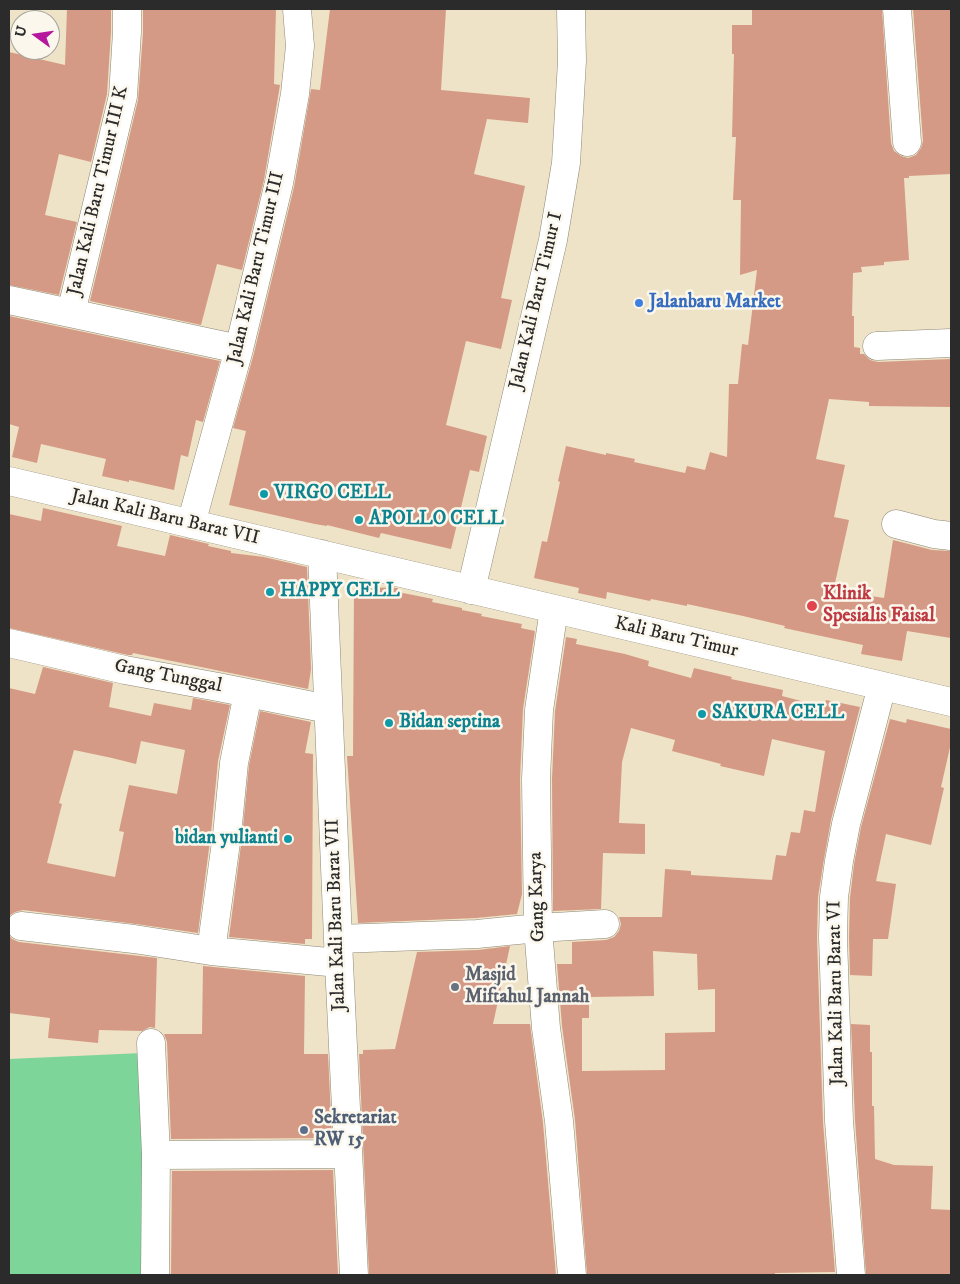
<!DOCTYPE html>
<html>
<head>
<meta charset="utf-8">
<style>
  body { margin:0 }
  #map { position:relative; width:960px; height:1284px; overflow:hidden; background:#eee3c6; font-family:"IM FELL DW Pica",serif }
  canvas { display:block }
  .frame { position:absolute; inset:0; border:10px solid #2b2b2b; pointer-events:none }
  .north { position:absolute; left:10px; top:10px; width:50px; height:50px; box-sizing:border-box; background:#fbf7ec; border:1px solid #a8a59f; border-radius:50%; rotate:284deg; font-size:14px; font-weight:700; line-height:20px; text-align:center; color:#2b2b2b }
  .north::after { content:''; display:block; margin:auto; width:18px; height:22px; background:#b5179e; clip-path:polygon(50% 0,100% 100%,50% 72%,0 100%) }
</style>
</head>
<body>
<div id="map">
<canvas width="960" height="1284"></canvas>
<div class="frame"></div>
<div class="north">U</div>
</div>
<script>
const ctx = document.querySelector('canvas').getContext('2d');
ctx.lineJoin = 'round';
function fill(path, color) { ctx.fillStyle = color; ctx.fill(path, 'evenodd'); }
function stroke(path, color, width, dash) { ctx.strokeStyle = color; ctx.lineWidth = width; ctx.lineCap = dash ? 'butt' : 'round'; ctx.setLineDash(dash || []); ctx.stroke(path); }
function write(font, color, halo, rows, align = 'center') {
  ctx.font = font + ' "IM FELL DW Pica",serif'; ctx.lineWidth = 5; ctx.setLineDash([]); ctx.textBaseline = 'middle'; ctx.strokeStyle = halo; ctx.fillStyle = color; for (const [text, x, y, turn = 0] of rows) {
    ctx.save(); ctx.translate(x, y); ctx.rotate((+turn || 0) * Math.PI / 180); ctx.textAlign = isNaN(turn) ? turn : align; if (halo) ctx.strokeText(text, 0, 0); ctx.fillText(text, 0, 0); ctx.restore();
  }
}
const green = new Path2D(`
  M142,1053L150,1275H9V1059Z`);
const building = new Path2D(`
  M67,9H111V32L107,94L91,162L59,154L45,215L77,222L59,295L9,285V52L65,65Z
  M143,9H276L274,84L280,85L264,180L242,270L217,264L201,325L90,301L138,100L143,33Z
  M330,9H446L441,90L530,98L528,123L487,119L474,174L525,186L501,298L512,300L501,349L466,341L446,425L487,436L479,472L470,470L451,549L381,533L379,538L327,525V526L315,524L229,505L246,431L233,428L254,353L294,187L311,89L320,90Z
  M752,9H882L891,143L894,151L901,156L908,158L916,155L921,148L923,141L913,9H951V174L909,176V178H904L909,260L884,262V265L861,267L862,272L853,273L852,316H854V347L860,348V354H864L870,360L878,362L951,359V407L869,406V402L829,399L816,459L845,465L834,517L849,520L835,583L840,584L838,591L884,598L893,540L932,550L951,551V638L907,631L902,661L861,654L863,645L784,628L785,626L743,616L687,604V606L651,599L650,601L607,592L606,599L578,593L579,588L534,578L542,541L547,542L560,482L558,481L566,446L606,455V453L635,459L634,462L685,473L687,466L705,470L710,452L727,457L729,384H738L742,344L748,345L757,270L740,275L741,200H733L736,137H732L734,54H732V25H752Z
  M9,316L220,361L203,422L196,420L188,457L181,455L174,490L129,480V482L102,476L106,459L41,444L37,463L12,457L19,427L9,424Z
  M43,508L122,526L117,546L165,556L170,535L209,544L208,546L231,551V553L264,557L307,567L311,669L308,689L133,653L132,655H128L9,628V514L41,521Z
  M354,587L398,588V592L433,599L432,602L462,608V610L482,614L481,616L522,624L521,628L535,631L523,709L520,779L522,894L517,914L476,918L358,923L347,756H353Z
  M566,637L577,639L576,644L625,654L649,661L648,666L691,678L694,668L732,677L731,679L783,690L782,696L824,707L826,700L860,707L831,820L824,859L818,897L817,938L823,1122L835,1272L775,1273V1275H587L575,1120L562,1026L557,964H572V942L606,940L614,937L619,931L621,924L619,917H662L665,869L691,871V875L772,880L776,855L786,856L791,832L800,833L804,810L815,812L825,751L772,739L764,776L720,766L721,764L672,751L675,740L631,728L622,762L619,823L645,824V854L603,853L601,909L553,911L552,779L555,711ZM653,951L697,954L698,990L715,989V1032L665,1033V1070L582,1071V1018H589V997L654,996Z
  M43,667L113,683L109,707L151,716L154,703L191,710L193,698L230,705L218,761L211,833L198,933L136,924L23,910L15,912L9,916V688L35,694ZM141,741L185,750L177,794L129,785L119,831L124,832L115,877L47,863L62,804L59,803L74,750L112,758L136,764Z
  M260,711L311,722L305,753L313,754L312,939H305V944L229,937L242,837L249,765Z
  M890,719L906,723L907,719L951,729V743L941,787L944,788L931,845L886,834L876,881L896,884L888,939H873L872,976L850,975L849,937L850,898L854,864L861,827Z
  M9,935L12,939L19,942L157,958L155,1028L150,1027L142,1031L99,1030L98,1043L48,1038L50,1018L9,1013Z
  M510,946L493,1024H530L543,1123L556,1275H369L359,1054H363V1050L395,1049L417,952L478,950Z
  M203,966L305,976L304,1054H328L332,1138L171,1139L167,1042L164,1034H202Z
  M851,1024L870,1025V1052H872V1106H874L875,1159L894,1165L933,1166L931,1209L951,1210V1275H866L855,1120Z
  M333,1170L338,1275H171L172,1171Z`);
const street = new Path2D(`
  M897,9L907,142
  M9,300L239,349
  M71,313L123,96L127,32V9
  M877,346L951,343
  M9,481L951,702
  M191,524L239,349L279,183L295,94L300,46L297,9
  M896,524L934,534L951,536
  M322,554L339,963L354,1275
  M471,590L553,240L566,163L572,61L571,9
  M554,609L539,710L536,779L538,928L546,1028L559,1121L572,1275
  M9,643L125,670L218,687L328,709
  M21,926L134,939L211,951L339,963
  M338,939L477,934L538,928L605,924
  M211,951L227,835L234,763L248,693
  M151,1043L156,1155L155,1275
  M156,1155L348,1154
  M851,1275L839,1121L833,937L834,897L839,861L846,824L882,686`);
const markers = [
  [639,303,5,"#3f7fe0"],
  [264,494,5,"#0f9aa8"],
  [359,520,5,"#0f9aa8"],
  [270,592,5,"#0f9aa8"],
  [812,606,6,"#e0444e"],
  [702,714,5,"#0f9aa8"],
  [389,723,5,"#0f9aa8"],
  [288,839,5,"#0f9aa8"],
  [455,987,5,"#6b7280"],
  [304,1130,5,"#5c6f8a"]
];
const streetNames = [
  ["Jalan Kali Baru Timur III K",99,191,-77],
  ["Jalan Kali Baru Timur III",257,268,-77],
  ["Jalan Kali Baru Timur I",537,301,-77],
  ["Jalan Kali Baru Barat VII",165,518,13],
  ["Kali Baru Timur",676,638,13],
  ["Gang Tunggal",168,677,11],
  ["Gang Karya",538,897,-92],
  ["Jalan Kali Baru Barat VII",337,915,-92],
  ["Jalan Kali Baru Barat VI",837,993,-91]
];
const shopNames = [
  ["Jalanbaru Market",649,303]
];
const cultureNames = [
  ["VIRGO CELL",274,494],
  ["APOLLO CELL",369,520],
  ["HAPPY CELL",280,592],
  ["SAKURA CELL",712,714],
  ["Bidan septina",399,723],
  ["bidan yulianti",278,839,"right"]
];
const healthNames = [
  ["Klinik",823,595],
  ["Spesialis Faisal",823,617]
];
const worshipNames = [
  ["Masjid",465,976],
  ["Miftahul Jannah",465,998]
];
const serviceNames = [
  ["Sekretariat",314,1119],
  ["RW 15",314,1141]
];
fill(green, '#7dd59a');
fill(building, '#d59a85');
stroke(street, '#8c8778', 29);
stroke(street, '#fff', 28);
for (const [x, y, r, color] of markers) { const dot = new Path2D(); dot.arc(x, y, r, 0, 2 * Math.PI); ctx.fillStyle = color; ctx.fill(dot); stroke(dot, '#fbf7ec', 2); }
write('19px', '#2b2b2b', '#fbf7ec', streetNames);
write('bold 19px', '#366cbe', '#fbf7ec', shopNames, 'left');
write('bold 19px', '#0d838f', '#fbf7ec', cultureNames, 'left');
write('bold 19px', '#be3a42', '#fbf7ec', healthNames, 'left');
write('bold 19px', '#5b616d', '#fbf7ec', worshipNames, 'left');
write('bold 19px', '#4e5e75', '#fbf7ec', serviceNames, 'left');
</script>
</body>
</html>
